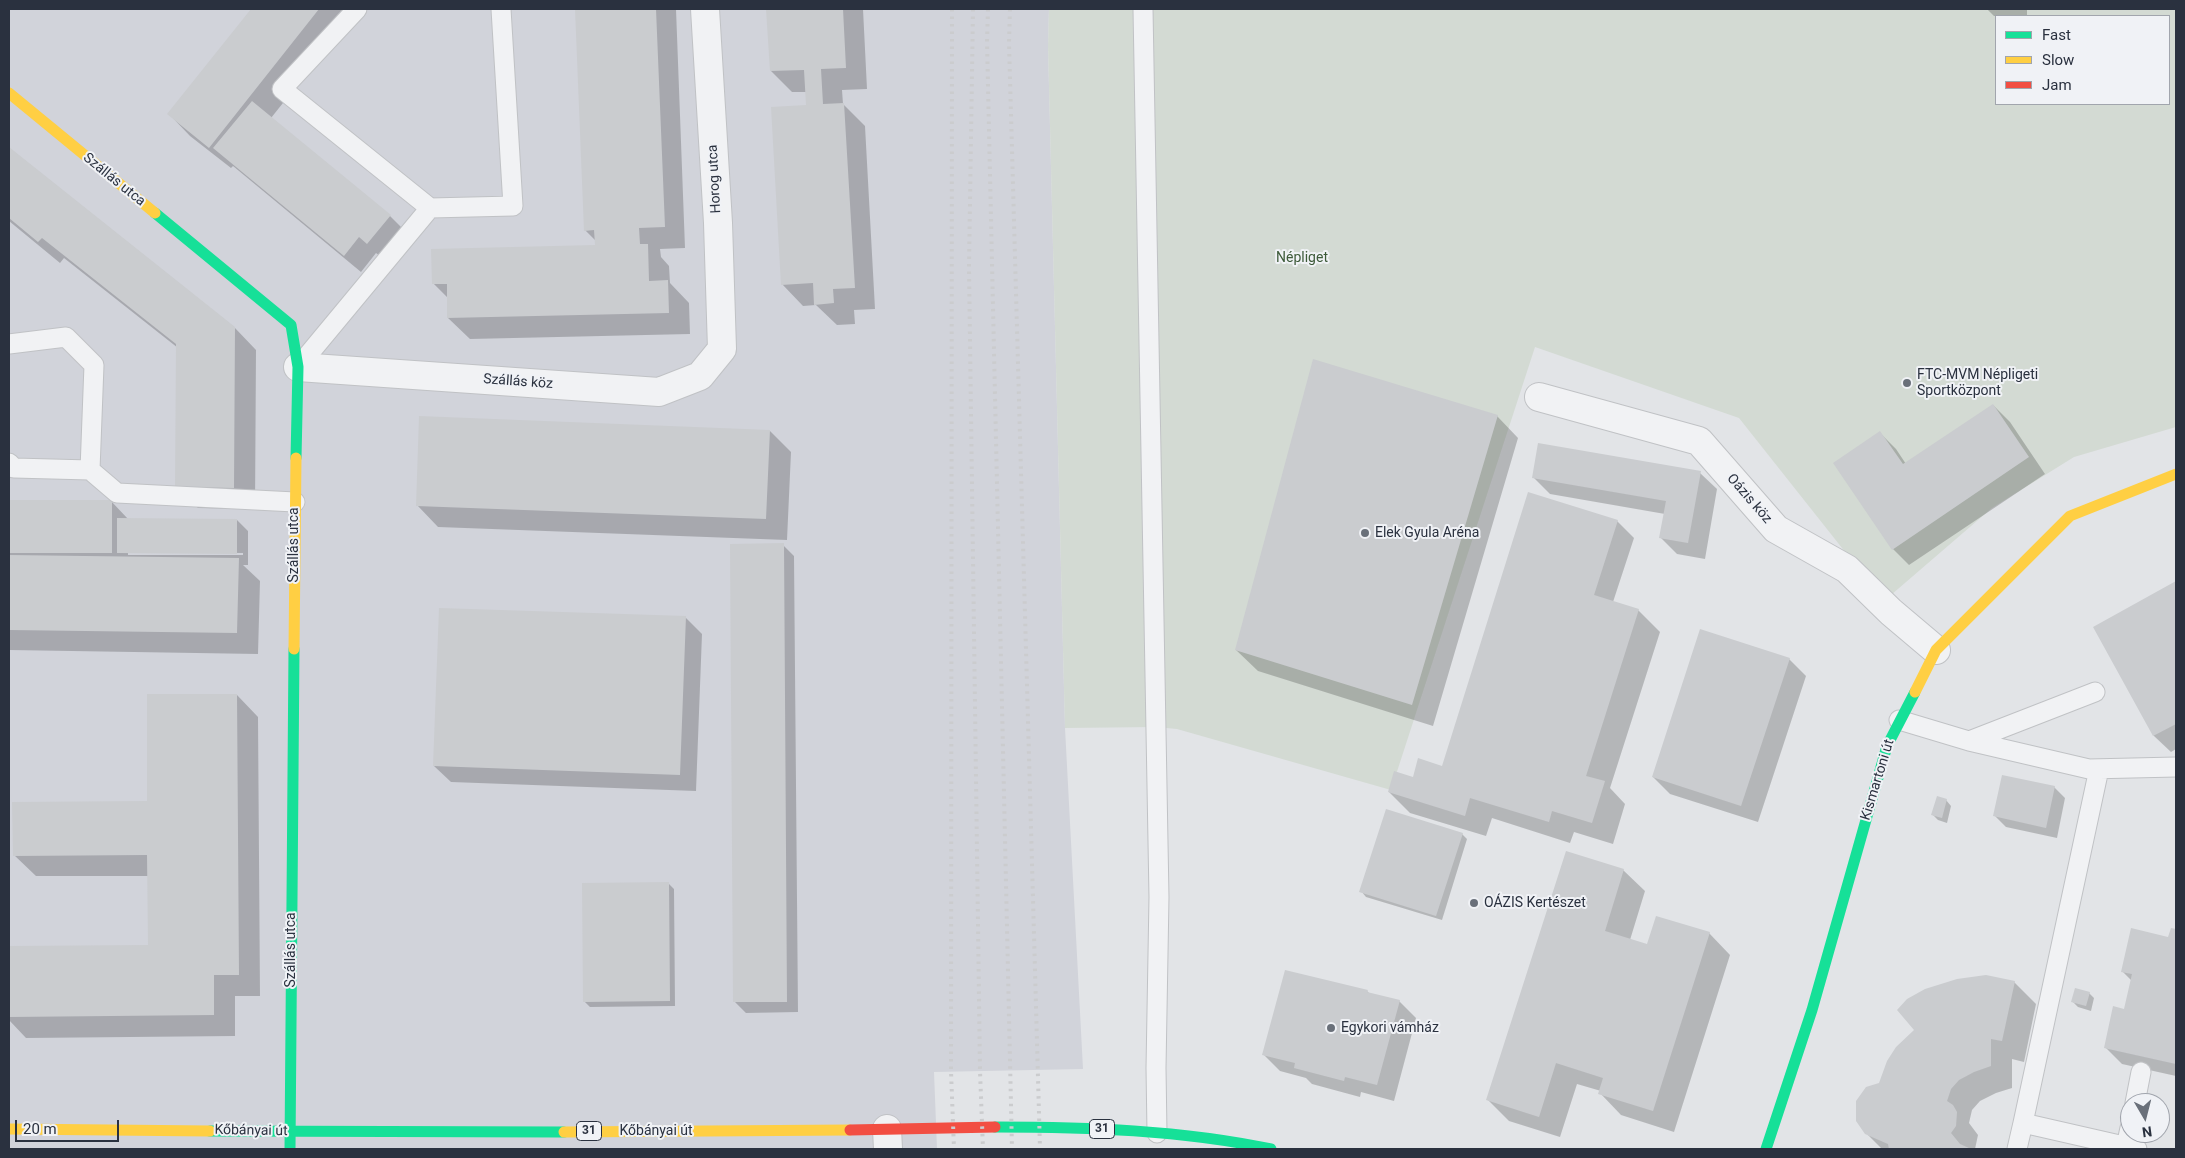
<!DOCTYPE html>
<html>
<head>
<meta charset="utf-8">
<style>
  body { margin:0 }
  #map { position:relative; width:2185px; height:1158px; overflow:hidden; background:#e2e4e7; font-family:Roboto,sans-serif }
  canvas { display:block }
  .frame { position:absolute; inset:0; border:10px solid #2a313f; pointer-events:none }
  .legend { position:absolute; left:1995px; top:15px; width:175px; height:90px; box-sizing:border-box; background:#f0f2f6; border:1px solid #a1a5ad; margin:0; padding:6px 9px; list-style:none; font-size:15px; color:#2a313f }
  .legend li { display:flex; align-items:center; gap:10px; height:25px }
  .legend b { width:25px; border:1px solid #a1a5ad }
  .north { position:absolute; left:2120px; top:1093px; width:50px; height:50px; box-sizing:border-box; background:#f0f2f6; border:1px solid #a1a5ad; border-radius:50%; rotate:172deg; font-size:14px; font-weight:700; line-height:20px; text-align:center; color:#2a313f }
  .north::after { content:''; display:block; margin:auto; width:18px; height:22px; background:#6a707a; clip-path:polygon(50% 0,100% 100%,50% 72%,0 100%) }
  .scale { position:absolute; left:15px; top:1120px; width:104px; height:22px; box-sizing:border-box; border:2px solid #2a313f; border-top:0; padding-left:6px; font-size:15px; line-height:18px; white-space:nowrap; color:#2a313f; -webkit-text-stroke:4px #f0f2f6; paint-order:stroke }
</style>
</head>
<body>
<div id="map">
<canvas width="2185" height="1158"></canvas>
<div class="frame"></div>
<ul class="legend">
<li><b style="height:6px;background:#16e098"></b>Fast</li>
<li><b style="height:6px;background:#ffcf43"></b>Slow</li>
<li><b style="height:6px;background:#f24e42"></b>Jam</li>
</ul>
<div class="north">N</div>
<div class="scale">20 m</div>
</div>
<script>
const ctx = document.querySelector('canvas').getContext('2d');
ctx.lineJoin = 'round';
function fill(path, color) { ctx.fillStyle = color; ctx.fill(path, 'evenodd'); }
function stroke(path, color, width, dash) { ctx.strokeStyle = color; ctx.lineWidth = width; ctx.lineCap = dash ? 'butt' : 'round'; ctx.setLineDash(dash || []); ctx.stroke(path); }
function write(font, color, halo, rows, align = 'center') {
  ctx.font = font + ' Roboto,sans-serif'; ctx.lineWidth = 4; ctx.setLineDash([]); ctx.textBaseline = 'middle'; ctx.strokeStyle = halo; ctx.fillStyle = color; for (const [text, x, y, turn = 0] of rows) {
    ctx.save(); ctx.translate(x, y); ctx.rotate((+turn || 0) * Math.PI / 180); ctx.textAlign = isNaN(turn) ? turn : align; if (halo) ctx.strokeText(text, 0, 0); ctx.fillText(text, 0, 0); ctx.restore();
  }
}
const built = new Path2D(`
  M9,9H1049L1048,46L1065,728L1083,1069L934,1072L937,1149H9Z`);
const green = new Path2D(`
  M1049,9H2176V427L2074,457L1992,508L1884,601L1739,418L1535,347L1391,790L1177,729L1156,727L1065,728L1048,46ZM1996,16H2169V104H1996Z`);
const shadow = new Path2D(`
  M252,9H358L271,118L390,216L407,233L385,260L376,253L361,272L233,166L231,168L190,136L169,114Z
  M576,9H676L685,248L660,249L661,257L669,266L670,283L689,303L690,334L470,339L448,318V298L433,283L597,246L596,241L585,230Z
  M768,9H863L867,89L842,90L843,104L865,126L875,309L854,310L855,324L837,325L816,305L803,306L782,284L807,106L806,92H792L771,71Z
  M1987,9H2027V16H1994Z
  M9,148L235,328L256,350L255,509L198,508L176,487L178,348L64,258L60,263L9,221Z
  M1993,405L2010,422L2045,474L1909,565L1893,549L1880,433L1896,449L1906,464Z
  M1497,416L1518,438L1433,726L1258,671L1236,650Z
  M770,431L791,452L787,540L438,527L417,505Z
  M1700,473L1717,489L1705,559L1677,554L1661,538L1665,514L1550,494L1533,477Z
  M9,501H111L128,519L237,520L248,531V565H243L260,581L258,654L9,650ZM128,552L243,553V555H128Z
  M1617,521L1634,538L1613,602L1638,610L1660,632L1610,788L1625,804L1613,844L1574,832L1570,843L1492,818L1486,836L1410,813L1389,792L1413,778L1443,767Z
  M783,545L794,556L798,1012L746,1013L735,1002Z
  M2176,582V749L2171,752L2154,736L2095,627Z
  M685,617L702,634L696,791L451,782L434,766Z
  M1789,659L1806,676L1758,822L1670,794L1653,777Z
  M237,695L258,717L260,996H235V1036L26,1038L9,1020V947L149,946V876H36L14,855L149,802Z
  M2054,787L2065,798L2057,838L2006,827L1995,816Z
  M1946,800L1951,806L1947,823L1938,820L1933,815Z
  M1462,834L1467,839L1442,920L1366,897L1361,891Z
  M1623,870L1645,891L1630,940L1648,946L1709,933L1730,955L1674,1132L1621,1115L1600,1093L1601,1091L1577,1084L1560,1137L1509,1121L1488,1100Z
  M669,884L674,889L675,1006L590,1007L584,1001Z
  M2172,929L2176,931V1076L2122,1064L2105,1047L2125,1010L2132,981L2122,971L2169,938Z
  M2014,982L2036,1004L2024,1062L2012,1059V1088L1996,1093L1980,1101L1972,1110L1969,1123L1978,1135L1975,1149H1882L1866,1133L1880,1084Z
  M1367,991L1370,994L1399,1001L1416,1018L1394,1101L1361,1092L1360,1097L1312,1084L1306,1078L1280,1071L1264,1055Z
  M2089,993L2094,998L2091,1011L2078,1007L2073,1002Z`);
const building = new Path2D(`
  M251,9H319L209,148L167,114Z
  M575,9H656L665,227L639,228L640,244H648L649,281L668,280L669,313L447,318V284H432L431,249L595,245L594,230L584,231Z
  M766,9H843L846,68L821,69L823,104L844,103L855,288L833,289L834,303L814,305L813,283L781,285L771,107L806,105L804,70L770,71Z
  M252,101L391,215L367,244L359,237L344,256L213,148Z
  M9,147L235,327L234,488L175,487L176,344L42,238L38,242L9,218Z
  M1313,359L1498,415L1412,705L1235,650Z
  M1993,404L2029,457L1892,550L1833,463L1880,431L1903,464Z
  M419,416L770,430L766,519L416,506Z
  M1538,443L1701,471L1688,543L1659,538L1666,501L1532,478Z
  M1528,492L1618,520L1594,595L1639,609L1586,776L1605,781L1592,823L1552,811L1549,822L1470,798L1465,816L1388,792L1394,771L1413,777L1418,758L1442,766Z
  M9,500H112V553H9Z
  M117,518L237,519V554L117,553Z
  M784,543L787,1002H733L730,544Z
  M9,555L239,558L237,633L9,630Z
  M2176,581V724L2153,736L2093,627Z
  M439,608L686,616L680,775L433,766Z
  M1700,629L1790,658L1741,806L1652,777Z
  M147,694H237L239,975H214V1015L9,1017V946L148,945L147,855L13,856L12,802L147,801Z
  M2002,775L2055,786L2046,828L1993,816Z
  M1937,796L1947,799L1942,818L1931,815Z
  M1386,809L1463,833L1436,916L1359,892Z
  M1566,851L1624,869L1605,931L1647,944L1656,916L1710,932L1653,1111L1598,1094L1603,1078L1556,1063L1539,1117L1486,1100Z
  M669,882L670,1001L583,1002L582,883Z
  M2131,928L2168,937L2171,928L2176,929V1064L2104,1048L2113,1006L2124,1009L2132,974L2121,972Z
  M1285,970L1368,990L1367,992L1400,1000L1377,1085L1345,1077L1344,1081L1294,1068L1295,1063L1262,1055Z
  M1986,975L2015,981L2002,1041L1991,1039V1066L1974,1072L1959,1080L1951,1089L1947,1101L1953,1105L1957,1112L1956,1126L1951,1133L1960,1144L1971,1149H1889L1888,1144L1865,1134L1856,1121V1101L1866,1087L1879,1083L1887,1061L1896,1047L1914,1030L1897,1010L1907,999L1925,989L1957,979Z
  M2075,988L2090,992L2086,1006L2071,1002Z`);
const lane = new Path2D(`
  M357,9L282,89L430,208
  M1143,9L1159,897L1156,1068L1157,1133
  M9,344L66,337L94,365L90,470L117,493L295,502
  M298,367L430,208L513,206L501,9
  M9,463L14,468L90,470
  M1899,720L1969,741L2089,769L2176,767
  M1969,741L2095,692
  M2099,769L2023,1123L2137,1149
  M2135,1103L2141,1072
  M2126,1147L2130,1128
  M2017,1149L2023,1123`);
const street = new Path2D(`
  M298,367L659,392L700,376L722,349L718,223L705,9
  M1539,397L1699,441L1776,529L1847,569L1891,612L1936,650
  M887,1129L888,1149`);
const fast = new Path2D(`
  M155,213L291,325L298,367L296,458
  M995,1127C1087,1127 1181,1130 1271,1149
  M210,1131L564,1132
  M290,1149L294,649
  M1766,1149L1812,1010L1887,746L1915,692`);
const slow = new Path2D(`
  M9,93L155,213
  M294,649L296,458
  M1915,692L1936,650L2070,516L2176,474
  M9,1129L210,1131
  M564,1132L850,1130`);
const jam = new Path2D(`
  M850,1130L995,1127`);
const rail = new Path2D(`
  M952,9L951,1071L954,1149
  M973,9L969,267L980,1071L983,1149
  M988,9L987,41L1012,1149
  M1010,9L1009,43L1040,1149`);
const markers = [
  [1907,383,5,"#6a707a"],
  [1365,533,5,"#6a707a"],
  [1474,903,5,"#6a707a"],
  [1331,1028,5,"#6a707a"]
];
const shields = [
  [1102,1129,25],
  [589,1131,25]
];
const shieldNames = [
  ["31",1102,1129],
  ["31",589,1131]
];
const streetNames = [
  ["Horog utca",715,179,-93],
  ["Szállás utca",114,180,39],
  ["Szállás köz",518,382,4],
  ["Oázis köz",1749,499,49],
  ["Szállás utca",294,545,-90],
  ["Kismartoni út",1878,780,-73],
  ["Szállás utca",291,950,-90],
  ["Kőbányai út",251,1131,1],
  ["Kőbányai út",656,1131]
];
const parkNames = [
  ["Népliget",1302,258]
];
const poiNames = [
  ["FTC-MVM Népligeti",1917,375],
  ["Sportközpont",1917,391],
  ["Elek Gyula Aréna",1375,533],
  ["OÁZIS Kertészet",1484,903],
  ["Egykori vámház",1341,1028]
];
fill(built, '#d1d3da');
fill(green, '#d3dad3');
fill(shadow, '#0003');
fill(building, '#cacccf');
stroke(lane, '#c0c2c5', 21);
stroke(street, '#c0c2c5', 30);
stroke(lane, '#f1f2f4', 19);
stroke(street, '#f1f2f4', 28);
stroke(fast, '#16e098', 11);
stroke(slow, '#ffcf43', 11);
stroke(jam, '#f24e42', 11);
stroke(rail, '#cbccce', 4, [2.5, 5]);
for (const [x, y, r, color] of markers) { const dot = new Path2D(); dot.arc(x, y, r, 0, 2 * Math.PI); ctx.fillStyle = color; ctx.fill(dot); stroke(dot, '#f0f2f6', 2); }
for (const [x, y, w] of shields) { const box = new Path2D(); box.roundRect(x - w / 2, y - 9.5, w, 19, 4); ctx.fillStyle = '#f0f2f6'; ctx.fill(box); stroke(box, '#2a313f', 1); }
write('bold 12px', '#2a313f', null, shieldNames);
write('14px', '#2a313f', '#f0f2f6', streetNames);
write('14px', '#3d5a39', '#f0f2f6', parkNames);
write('14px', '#2a313f', '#f0f2f6', poiNames, 'left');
</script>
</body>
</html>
